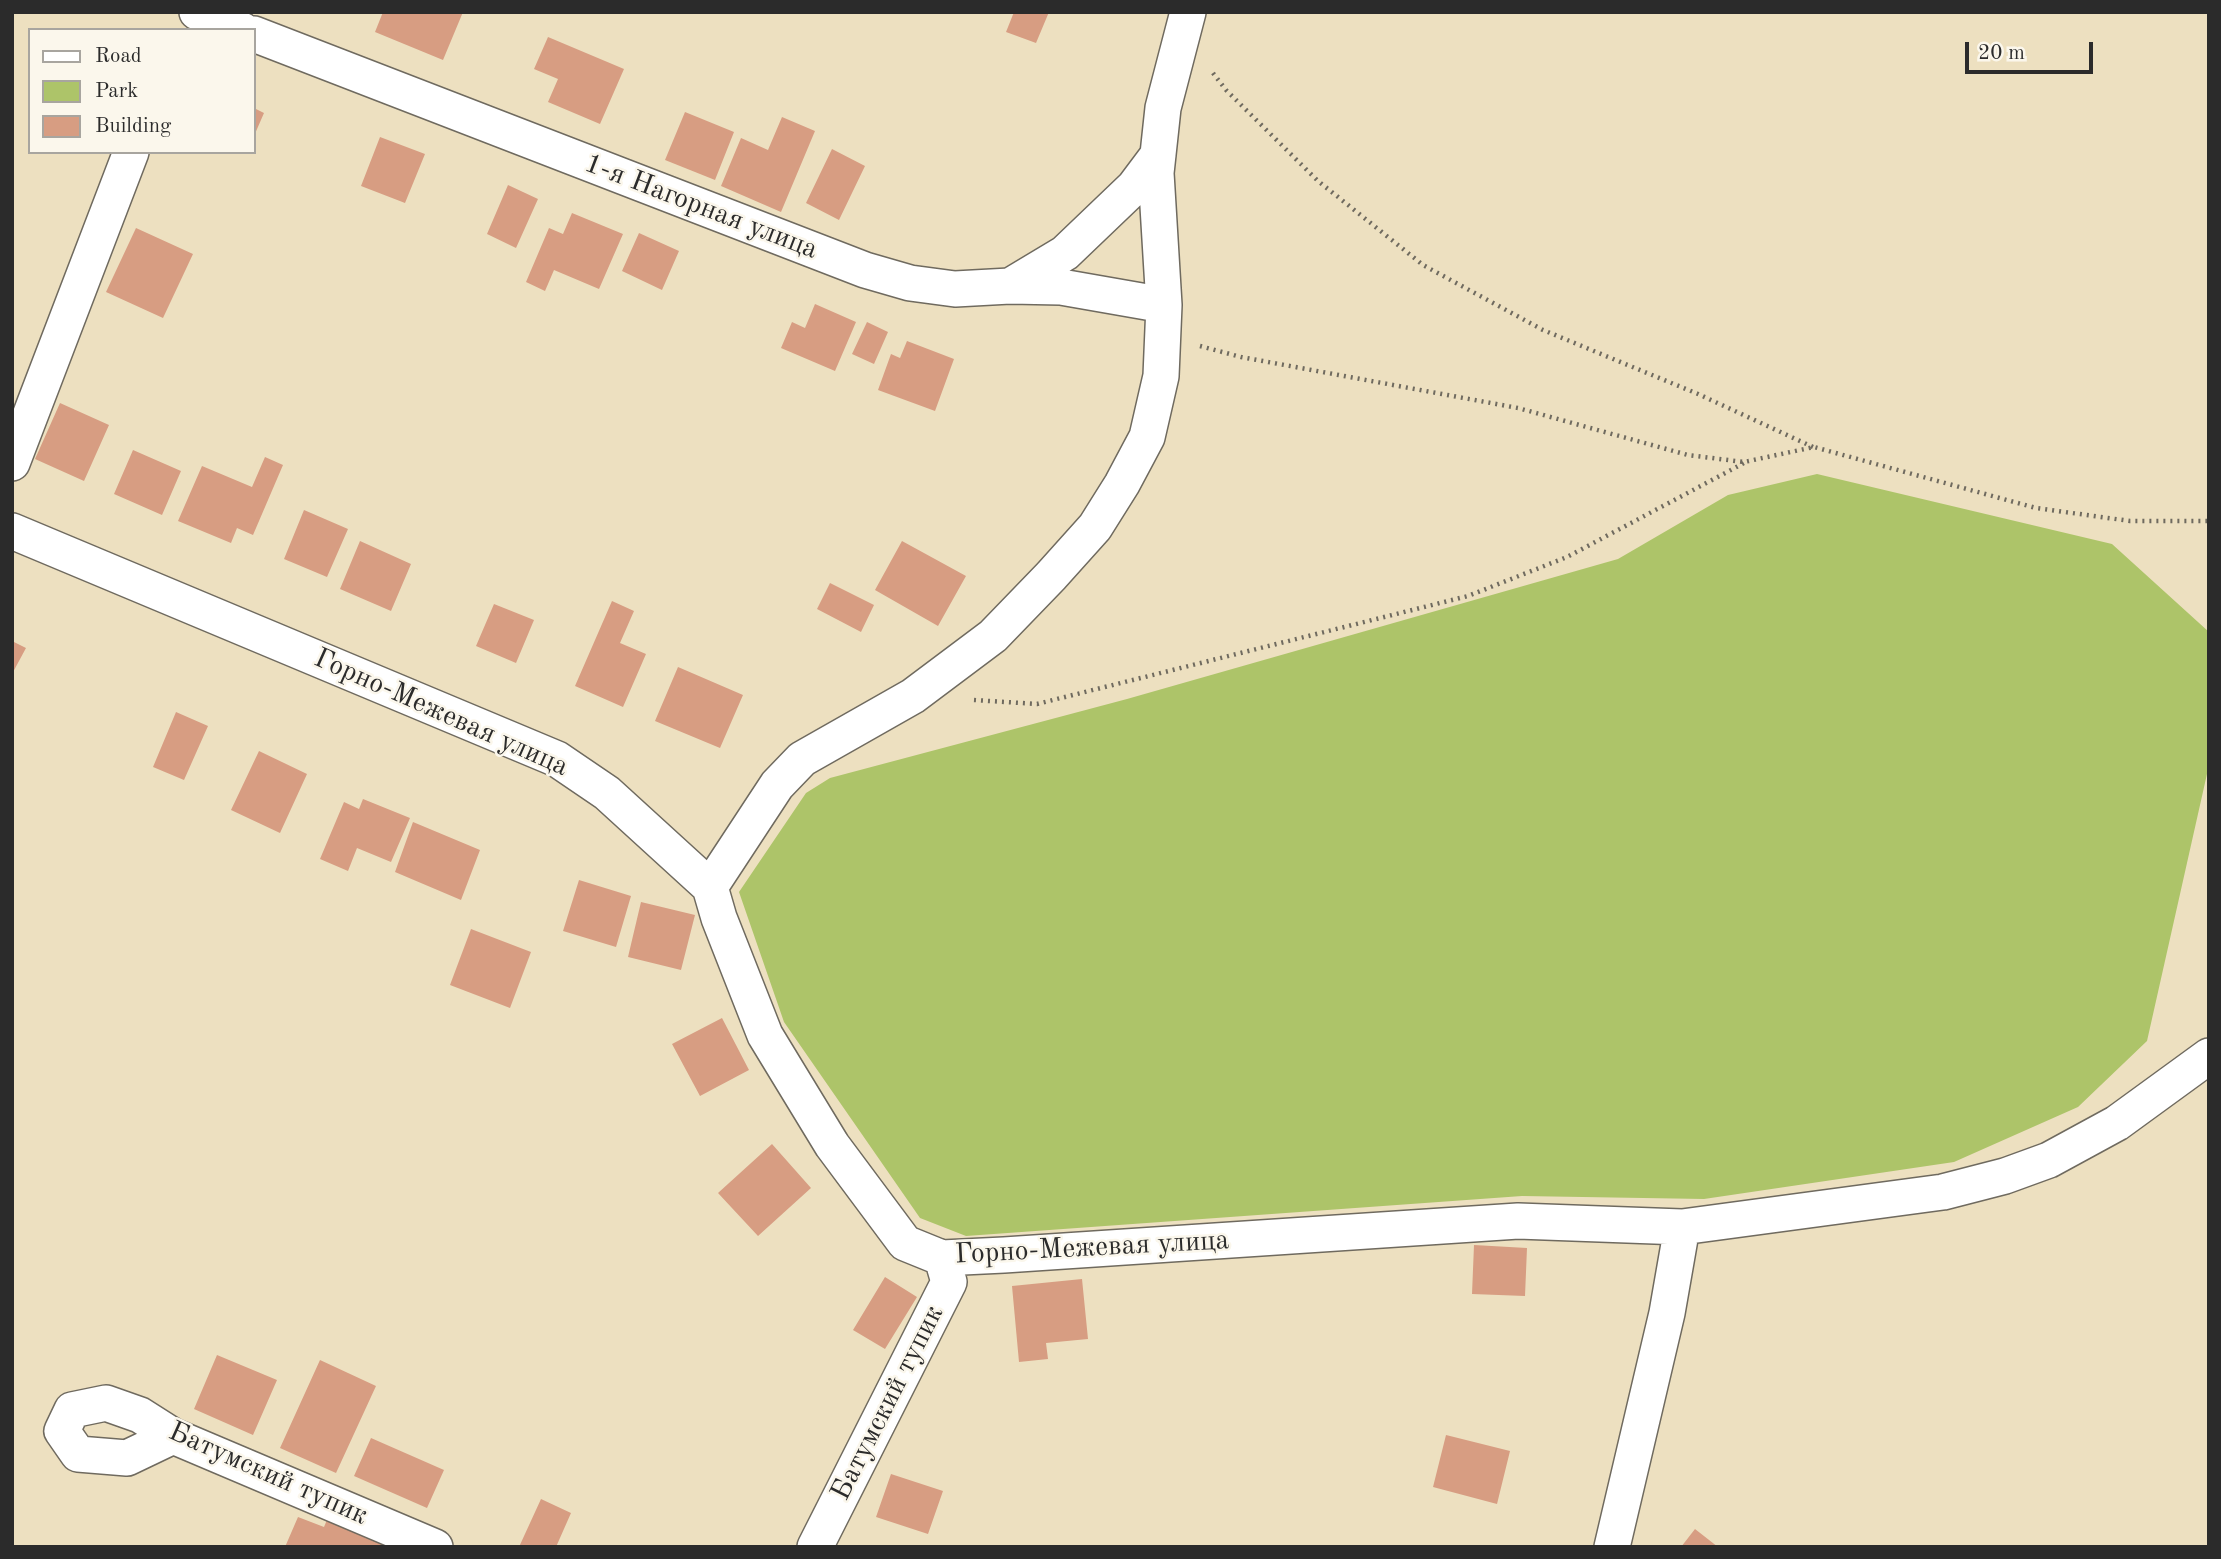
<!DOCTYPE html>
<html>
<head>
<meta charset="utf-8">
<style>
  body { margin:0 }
  #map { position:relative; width:2221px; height:1559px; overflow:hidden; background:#ede0c0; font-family:"Old Standard TT",serif }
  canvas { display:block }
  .frame { position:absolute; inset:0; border:14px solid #2b2b2b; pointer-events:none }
  .legend { position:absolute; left:28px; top:28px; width:228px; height:126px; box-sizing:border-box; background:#fbf7ec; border:2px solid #a8a59f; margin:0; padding:9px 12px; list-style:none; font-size:21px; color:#2b2b2b }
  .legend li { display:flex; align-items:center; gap:14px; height:35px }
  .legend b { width:35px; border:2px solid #a8a59f }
  .scale { position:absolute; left:1965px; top:42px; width:128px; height:32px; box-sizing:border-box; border:4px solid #2b2b2b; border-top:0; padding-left:9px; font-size:21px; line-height:24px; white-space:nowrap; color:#2b2b2b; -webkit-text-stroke:5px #fbf7ec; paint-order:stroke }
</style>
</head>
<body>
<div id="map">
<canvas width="2221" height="1559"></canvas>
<div class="frame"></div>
<ul class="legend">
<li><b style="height:9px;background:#fff"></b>Road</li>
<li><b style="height:19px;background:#adc469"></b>Park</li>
<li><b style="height:19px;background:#d79d82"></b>Building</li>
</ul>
<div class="scale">20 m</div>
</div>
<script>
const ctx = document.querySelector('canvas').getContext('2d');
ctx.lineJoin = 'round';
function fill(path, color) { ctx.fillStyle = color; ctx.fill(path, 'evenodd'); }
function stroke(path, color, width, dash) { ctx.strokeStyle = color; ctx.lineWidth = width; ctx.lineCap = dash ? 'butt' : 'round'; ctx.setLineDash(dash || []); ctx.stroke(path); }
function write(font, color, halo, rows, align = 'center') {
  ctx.font = font + ' "Old Standard TT",serif'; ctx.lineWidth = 5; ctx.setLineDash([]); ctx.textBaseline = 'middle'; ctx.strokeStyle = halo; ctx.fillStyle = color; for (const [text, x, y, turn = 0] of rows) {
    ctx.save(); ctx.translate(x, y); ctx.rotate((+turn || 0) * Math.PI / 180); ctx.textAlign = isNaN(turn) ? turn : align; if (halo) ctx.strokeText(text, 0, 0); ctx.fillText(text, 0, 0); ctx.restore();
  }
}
const green = new Path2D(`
  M1817,474L2112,544L2209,632V765L2147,1041L2078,1107L1954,1162L1704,1199L1522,1196L966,1236L920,1218L784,1022L739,892L806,793L830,778L1127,699L1618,559L1728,495Z`);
const building = new Path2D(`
  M383,12H463L443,60L375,32Z
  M1014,12H1049L1036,43L1006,32Z
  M548,37L624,69L600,124L548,102L558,79L534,69Z
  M254,108L264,113L254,136Z
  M685,112L734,132L715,180L665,160Z
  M782,117L815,131L781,212L721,186L741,138L768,150Z
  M380,137L425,154L405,203L361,186Z
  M832,149L865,166L839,220L806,203Z
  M508,185L538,199L516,248L487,234Z
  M572,213L623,234L599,289L554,270L545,291L526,282L549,228L563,234Z
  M136,228L193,254L163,318L106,292Z
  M639,233L679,251L662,290L622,271Z
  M815,304L856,322L835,371L781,348L792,322L805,328Z
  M867,322L888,332L874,364L852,354Z
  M907,341L954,359L935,411L878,390L891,354L900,358Z
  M60,403L109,425L84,481L35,459Z
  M133,450L181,471L162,515L114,494Z
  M265,457L283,465L253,535L237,528L231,543L178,521L202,466L252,487Z
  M304,510L348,529L327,577L284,559Z
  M360,541L411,564L391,611L340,589Z
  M902,541L966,576L938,626L875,590Z
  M830,583L874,605L861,632L817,609Z
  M612,601L634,611L620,643L646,654L623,707L575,686Z
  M494,604L534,620L516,663L476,646Z
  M12,641L26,648L12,674Z
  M678,667L743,695L720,748L655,721Z
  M176,712L208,726L184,780L153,767Z
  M259,751L307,774L280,833L231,810Z
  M363,799L410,818L391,862L357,848L348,871L320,859L344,802L359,809Z
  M413,822L480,850L461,900L395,872Z
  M579,880L631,896L616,947L563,931Z
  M641,902L695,915L681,970L628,957Z
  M471,929L531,952L510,1008L450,985Z
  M722,1018L749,1070L700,1096L672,1044Z
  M772,1144L811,1188L758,1236L718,1193Z
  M1474,1245L1527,1248L1525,1296L1472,1294Z
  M885,1277L917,1297L885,1349L853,1330Z
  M1082,1279L1088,1339L1046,1343L1048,1359L1019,1362L1012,1286Z
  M217,1355L277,1380L253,1435L194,1409Z
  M320,1360L376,1386L336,1473L280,1448Z
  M1446,1435L1510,1451L1497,1504L1433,1487Z
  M371,1438L444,1470L427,1508L354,1476Z
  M891,1474L943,1491L928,1534L876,1517Z
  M541,1499L571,1513L556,1547H519Z
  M329,1515L385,1539L381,1547H285L298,1517L324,1527Z
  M1695,1529L1718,1547H1681Z`);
const path = new Path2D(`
  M1213,73L1226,90L1318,181L1423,265L1543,330L1698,394L1813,447
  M1200,346L1241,357L1518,408L1688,455L1744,462L1814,447L2036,508L2130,521H2209
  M974,700L1037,704L1468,596L1567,557L1744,463`);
const minor = new Path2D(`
  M197,12L242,30
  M254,34L865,270L910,283L955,289L1010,286L1061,287L1164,305
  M1010,286L1065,253L1134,187L1158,155
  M12,463L131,152
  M12,531L557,759L607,793L710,887L719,918L765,1035L832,1145L905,1243L942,1258L1004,1255L1518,1221L1682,1227L1943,1192L2005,1176L2049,1160L2117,1123L2209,1056
  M710,887L777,785L802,759L913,696L993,636L1051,576L1095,527L1122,484L1147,437L1161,376L1164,305L1156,173L1163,108L1188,12
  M173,1436L127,1458L78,1454L62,1431L72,1410L106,1403L140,1415L173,1436L435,1547
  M815,1547L949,1282L942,1258
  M1612,1547L1667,1313L1682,1227`);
const streetNames = [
  ["1-я Нагорная улица",701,207,21],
  ["Горно-Межевая улица",441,713,24],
  ["Горно-Межевая улица",1092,1248,-3],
  ["Батумский тупик",888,1403,-63],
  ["Батумский тупик",268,1474,24]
];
fill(green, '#adc469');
fill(building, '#d79d82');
stroke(minor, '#6f6a5f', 38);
stroke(path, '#6f6a5f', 4.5, [2, 5]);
stroke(minor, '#fff', 35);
write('28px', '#2b2b2b', '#fbf7ec', streetNames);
</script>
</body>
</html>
